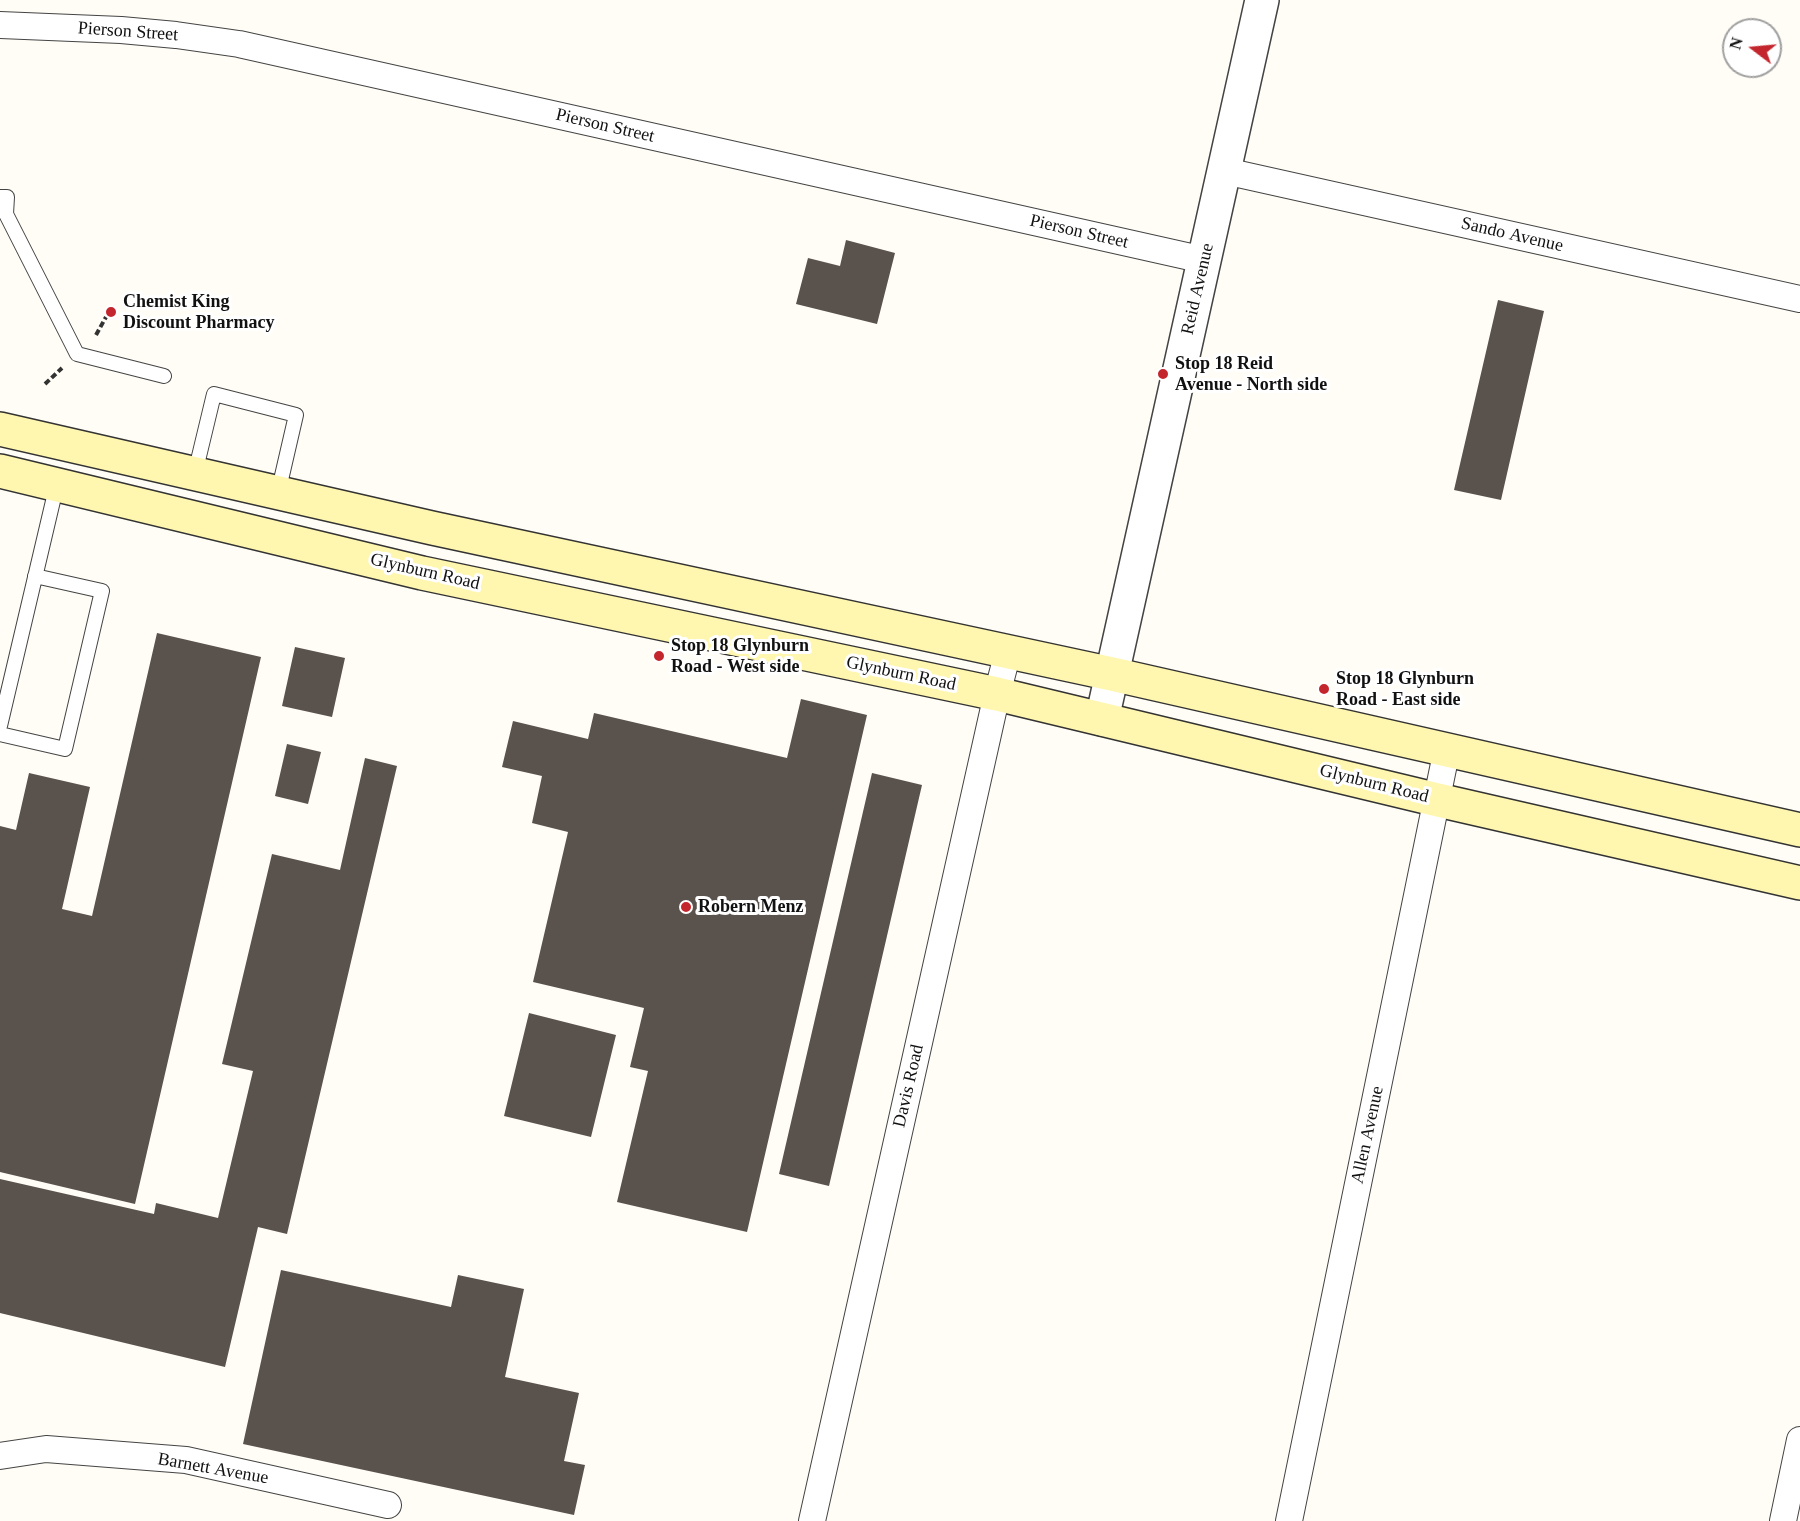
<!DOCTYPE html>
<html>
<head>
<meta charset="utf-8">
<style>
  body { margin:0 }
  #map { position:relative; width:1800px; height:1521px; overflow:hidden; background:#fffdf5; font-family:"Times New Roman",serif }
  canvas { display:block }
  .north { position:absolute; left:1722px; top:18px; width:60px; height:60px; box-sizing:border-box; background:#fff; border:2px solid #a0a0a0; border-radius:50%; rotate:286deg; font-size:16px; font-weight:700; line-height:24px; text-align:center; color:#111 }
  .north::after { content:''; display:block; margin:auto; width:21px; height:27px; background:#c4262e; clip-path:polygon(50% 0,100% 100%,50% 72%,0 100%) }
</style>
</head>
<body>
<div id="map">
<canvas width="1800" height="1521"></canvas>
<div class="north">N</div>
</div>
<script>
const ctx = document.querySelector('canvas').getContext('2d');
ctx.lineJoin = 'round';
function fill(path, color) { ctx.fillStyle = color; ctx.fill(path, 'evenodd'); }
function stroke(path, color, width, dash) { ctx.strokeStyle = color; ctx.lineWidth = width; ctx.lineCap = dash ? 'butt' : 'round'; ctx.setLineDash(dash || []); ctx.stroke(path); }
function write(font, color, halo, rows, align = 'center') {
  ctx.font = font + ' "Times New Roman",serif'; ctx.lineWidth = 6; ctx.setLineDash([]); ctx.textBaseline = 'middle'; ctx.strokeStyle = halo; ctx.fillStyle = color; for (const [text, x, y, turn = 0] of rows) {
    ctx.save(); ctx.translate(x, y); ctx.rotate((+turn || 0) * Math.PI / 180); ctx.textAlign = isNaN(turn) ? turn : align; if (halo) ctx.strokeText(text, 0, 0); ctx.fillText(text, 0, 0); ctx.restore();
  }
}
const building = new Path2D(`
  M846,240L895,253L877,324L796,304L808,258L840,266Z
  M1498,300L1544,311L1501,500L1454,490Z
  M157,633L261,657L135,1204L0,1172V826L16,830L29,773L90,787L62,909L92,916Z
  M295,647L345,658L332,717L282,706Z
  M801,699L867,715L747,1232L617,1202L648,1071L630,1067L644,1008L533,982L568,832L532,823L542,776L502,767L513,721L588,739L594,713L787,758Z
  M287,744L321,752L308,804L275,796Z
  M365,758L397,766L287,1234L258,1227L225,1367L0,1313V1179L154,1214L156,1203L218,1218L253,1071L222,1064L272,854L340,870Z
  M872,773L922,785L829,1186L779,1174Z
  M529,1013L616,1035L591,1137L504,1116Z
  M281,1270L451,1307L458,1275L524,1289L505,1377L579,1393L564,1461L585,1465L574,1515L243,1444Z`);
const path = new Path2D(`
  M96,335L106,317
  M45,384L62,368`);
const service = new Path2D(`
  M0,197H7L6,214L77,354L164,376
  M195,473L214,394L296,415L278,493
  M0,726L57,484
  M0,734L65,749L102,591L35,576`);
const minor = new Path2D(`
  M0,25L121,30L176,35L239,44L1204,260
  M1225,171L1800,299
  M0,1456L46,1449L186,1460L388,1505
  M812,1521L997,694L1008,652
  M1289,1521L1447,749
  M1783,1521L1800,1440`);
const tertiary = new Path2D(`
  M1102,719L1262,0`);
const secondary = new Path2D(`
  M0,429L432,528L1112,674L1800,830
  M0,471L422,573L997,694L1438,800L1800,883`);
const markers = [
  [111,312,6,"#c4262e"],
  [1163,374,6,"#c4262e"],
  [659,656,6,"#c4262e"],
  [1324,689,6,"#c4262e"],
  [686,907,6,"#c4262e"]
];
const streetNames = [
  ["Pierson Street",128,32,4],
  ["Pierson Street",605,126,13],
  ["Pierson Street",1079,232,13],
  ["Sando Avenue",1512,235,13],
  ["Reid Avenue",1198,289,-77],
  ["Glynburn Road",425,572,13],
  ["Glynburn Road",901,674,12],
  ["Glynburn Road",1374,784,14],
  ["Davis Road",909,1086,-77],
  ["Allen Avenue",1368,1135,-78],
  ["Barnett Avenue",213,1469,10]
];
const poiNames = [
  ["Chemist King",123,302],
  ["Discount Pharmacy",123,323],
  ["Stop 18 Reid",1175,364],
  ["Avenue - North side",1175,385],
  ["Stop 18 Glynburn",671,646],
  ["Road - West side",671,667],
  ["Stop 18 Glynburn",1336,679],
  ["Road - East side",1336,700],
  ["Robern Menz",698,907]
];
fill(building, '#5a524d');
stroke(service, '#444', 16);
stroke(minor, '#444', 28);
stroke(tertiary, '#444', 36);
stroke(secondary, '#333', 36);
stroke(path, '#333', 4, [6, 3]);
stroke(service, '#fff', 14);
stroke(minor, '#fff', 26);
stroke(tertiary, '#fff', 33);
stroke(secondary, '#fff6b0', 33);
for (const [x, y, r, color] of markers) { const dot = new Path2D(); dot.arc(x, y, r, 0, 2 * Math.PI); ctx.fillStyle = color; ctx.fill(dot); stroke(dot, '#fff', 2); }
write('18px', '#111', '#fff', streetNames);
write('bold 18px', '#111', '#fff', poiNames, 'left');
</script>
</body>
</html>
